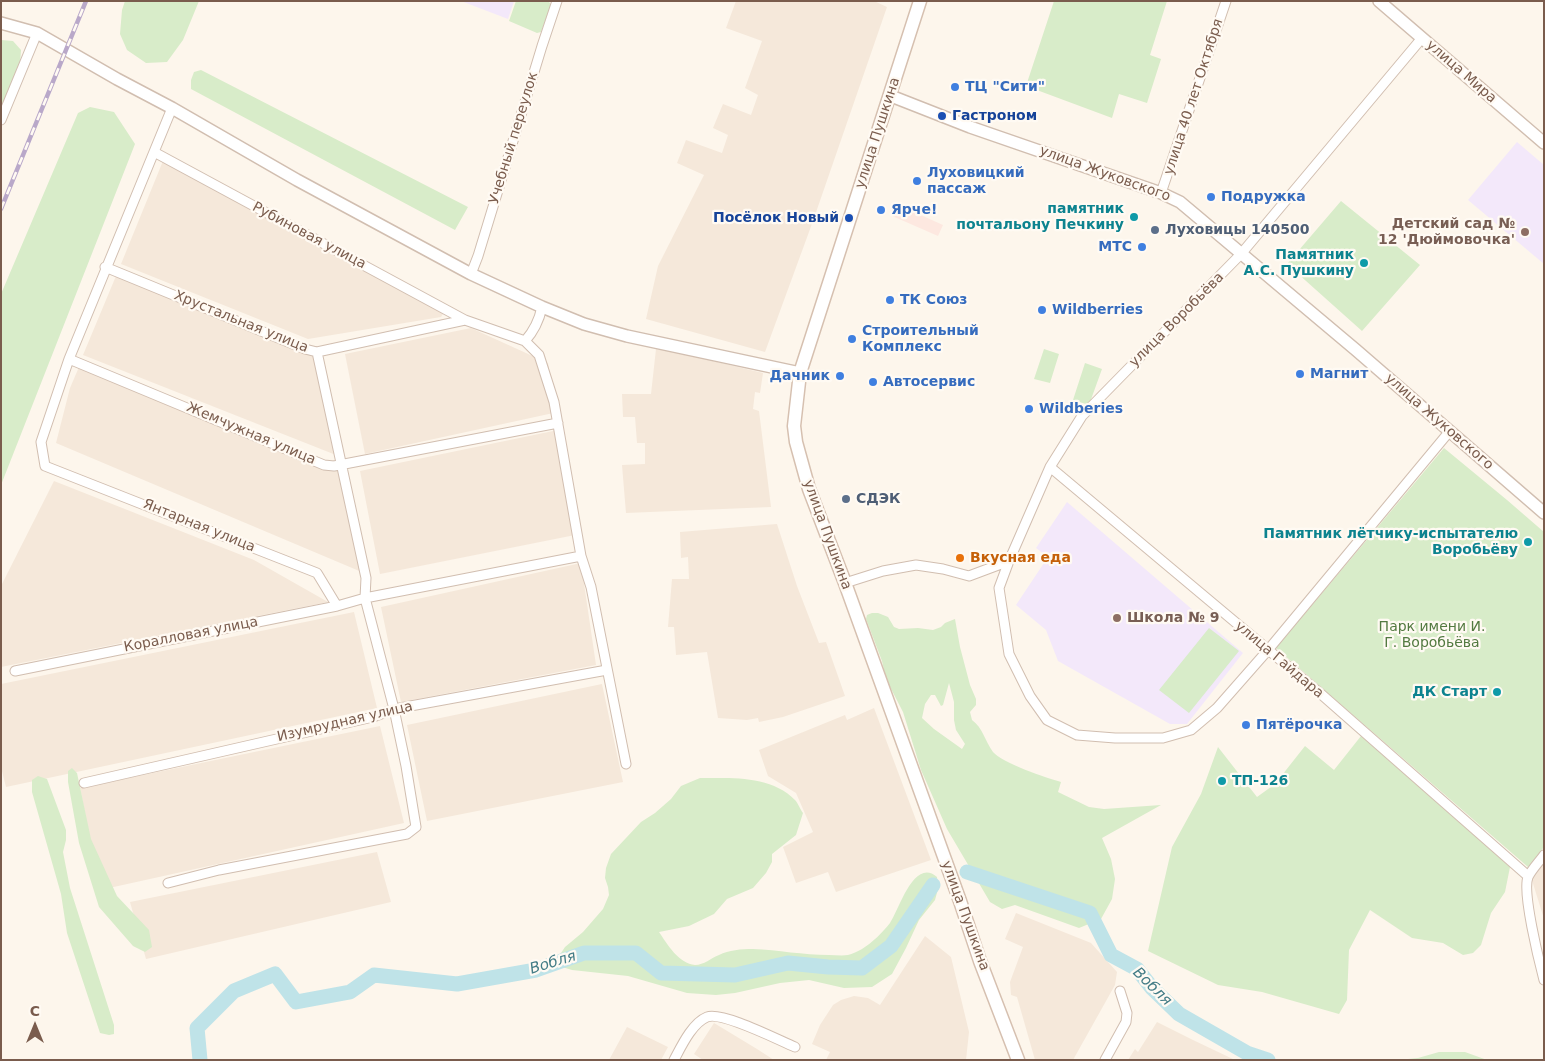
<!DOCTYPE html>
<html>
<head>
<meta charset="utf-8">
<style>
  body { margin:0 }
  #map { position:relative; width:1545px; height:1061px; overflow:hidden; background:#fdf6ec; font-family:"DejaVu Sans",sans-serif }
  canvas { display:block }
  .frame { position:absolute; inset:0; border:2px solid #7a5c4d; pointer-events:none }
  .north { position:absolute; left:10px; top:1001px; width:50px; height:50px; -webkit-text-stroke:4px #fffaf3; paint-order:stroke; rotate:0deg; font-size:14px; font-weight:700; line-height:20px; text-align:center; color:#7a5c4d }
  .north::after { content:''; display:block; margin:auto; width:18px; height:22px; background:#7a5c4d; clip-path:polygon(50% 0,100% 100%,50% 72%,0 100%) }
</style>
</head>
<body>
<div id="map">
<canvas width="1545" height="1061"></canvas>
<div class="frame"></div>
<div class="north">С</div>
</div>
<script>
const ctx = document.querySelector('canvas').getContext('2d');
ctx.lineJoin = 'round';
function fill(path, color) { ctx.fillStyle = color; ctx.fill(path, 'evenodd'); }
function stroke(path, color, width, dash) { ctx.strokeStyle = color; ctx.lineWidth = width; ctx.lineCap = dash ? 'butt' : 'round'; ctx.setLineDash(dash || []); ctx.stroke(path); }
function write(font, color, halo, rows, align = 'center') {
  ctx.font = font + ' "DejaVu Sans",sans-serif'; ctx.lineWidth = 4.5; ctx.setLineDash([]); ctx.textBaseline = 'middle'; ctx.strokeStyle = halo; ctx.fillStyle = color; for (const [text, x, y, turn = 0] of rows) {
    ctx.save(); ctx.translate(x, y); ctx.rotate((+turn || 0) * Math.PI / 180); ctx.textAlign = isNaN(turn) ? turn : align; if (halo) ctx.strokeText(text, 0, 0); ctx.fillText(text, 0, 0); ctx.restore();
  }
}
const residential = new Path2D(`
  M736,1H874L887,7L813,221L765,352L646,319L658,266L704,175L677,163L686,140L722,153L728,135L713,128L723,104L751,115L758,95L745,88L762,41L726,28Z
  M165,156L445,311L441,317L308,339L121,264Z
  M116,276L324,360L344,453L341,457L83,355Z
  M471,328L548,363L558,412L365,454L345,354Z
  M656,349L667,350L763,373L760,393L755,392L753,409L759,411L771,507L626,513L622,465L645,464V443H637L635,417H623L622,394H651Z
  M79,367L345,472L364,573L56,443L70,388Z
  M558,430L575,535L380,574L360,471Z
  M54,481L254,560L328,602L1,667V586Z
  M777,524L797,586L819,643L826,642L845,696L783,717L759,722L758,718L747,720L718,718L707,652L676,655L674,627H668L672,579H689L688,557L681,558L680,532Z
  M581,563L596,665L401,702L381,607Z
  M354,612L377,708L6,787L1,767V684Z
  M602,684L623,782L427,821L407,725Z
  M874,708L931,860L836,892L828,872L796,883L783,847L813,832L796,793L768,776L759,750L845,715L847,720Z
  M380,726L404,823L100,890L80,788Z
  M377,852L391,902L146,959L130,902Z
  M1544,862V919L1531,877Z
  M1016,913L1091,943L1117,972L1115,985L1073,1060H1035L1017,997L1011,995L1010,982L1023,947L1005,939Z
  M925,936L951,957L969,1032L966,1060H826L830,1052L812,1044L820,1025L833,1005L841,1000L854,996L868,998L880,1005Z
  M1157,1022L1193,1040L1235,1060H1128L1135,1049L1138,1052Z
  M714,1023L757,1049L774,1060H703L694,1054Z
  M627,1027L668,1047L661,1060H609Z`);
const commercial = new Path2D(`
  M894,203L943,225L938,236L890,215Z`);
const education = new Path2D(`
  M461,1H514L508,19Z
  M1517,142L1544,165V264L1468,200Z
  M1067,502L1243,653L1187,724H1170L1058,661L1046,630L1016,605L1048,557L1036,548Z`);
const green = new Path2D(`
  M125,1H199L183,40L167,62L146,63L127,50L120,34L122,10Z
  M516,1H548L550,3L551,5L541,32L537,33L509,21Z
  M1054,1H1167L1150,55L1161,59L1147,103L1119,94L1112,118L1026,86Z
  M1,40L13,41L21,50L20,65L1,114Z
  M201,70L468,207L455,230L191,89V80L194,72Z
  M90,107L114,112L135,144L1,485V294L78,113Z
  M1341,201L1420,265L1362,331L1287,264Z
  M1044,349L1059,354L1050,383L1034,379Z
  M1085,363L1102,369L1089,405L1073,400Z
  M1444,448L1507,500L1544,532V847L1528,867L1276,648Z
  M872,613H878L888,617L894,627L899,629L918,628L933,630L941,627L945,623L955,619L960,647L970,685L976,699V705L970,712L972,720C983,728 985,741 993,752C1002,763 1047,778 1061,782L1058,792L1089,807L1104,809L1161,805L1102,838L1111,859L1115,879L1112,899L1101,919L1079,928L1015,905L1002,909L990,902L947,829L921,770L903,712L886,679L882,661L866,619L867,615ZM949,683L954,702V720L956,730L965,744L962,749L934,729L922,718L925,704L931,695H935L941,706L943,705Z
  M1209,628L1239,651L1189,713L1159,690Z
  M1361,736L1510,867L1505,892L1491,913L1481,945L1473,953L1463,955L1443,943L1412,938L1370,910L1349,950L1347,1000L1339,1014L1262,992L1218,985L1148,951L1172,847L1201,794L1218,747L1257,797L1275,784L1305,746L1334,770Z
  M72,768L77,773L91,839L117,896L149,930L152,947L145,952L133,946L99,907L79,843L68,782V771Z
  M38,776L47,779L66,830V840L63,852L70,888L114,1025V1034L109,1035L100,1033L67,933L61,894L32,792V780Z
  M700,778C731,778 771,775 795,800C798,803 800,809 803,813L796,835L772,854V862L766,873L753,888L727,899L714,914L689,926L659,932C667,944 679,964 695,965C704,965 711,958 719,955C729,950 741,949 753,949C778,950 803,955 829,955C835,955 842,956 848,955C852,954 858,951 862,949C873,942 882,933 890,923C899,910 914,857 937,877L938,889L935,900L919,920L906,948L892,974L872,987L844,988L809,980L780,983L735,993L716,995L687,993L628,976L572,970L559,966L555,962L565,947L583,932L603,909L609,895L608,887L605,878L606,868L611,854L641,822L655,813L671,799L681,786Z
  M1439,1052H1465L1487,1060H1398L1418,1058Z`);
const river = new Path2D(`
  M967,872L1090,913L1111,955L1137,969L1152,988L1179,1014L1247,1053L1268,1060
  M200,1060L197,1028L234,991L275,974L296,1002L350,992L374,975L457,984L536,970L584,953H636L661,973L735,975L788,963L828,967L862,968L891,946L933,885`);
const minor = new Path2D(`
  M1422,38L1241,254L1082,416L1050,467L1009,561L999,588L1009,654L1030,696L1047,720L1077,735L1115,738H1163L1191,730L1217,708L1268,650L1449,432
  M172,108L69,359L41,442L45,466L317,573L337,606
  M1,120L37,33
  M154,152L465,320
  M1161,193L1226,1
  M105,267L305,349L317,352L465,320L525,341L539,355L554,402L581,556L591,587L626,764
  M471,274L478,256L542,46L557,1
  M525,341C534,331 539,321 542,307
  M69,359L324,465L334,466L558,423
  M1050,467L1321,694L1528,876
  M845,583L883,571L916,565L943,569L969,576L1009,561
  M15,671L337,606L365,598L581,556
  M84,783L373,717L394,709L607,670
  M1544,855C1539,862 1532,869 1528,877C1522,892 1539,961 1544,980
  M168,883L219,870L407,834L416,827L406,766L394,709L365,598L366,578L317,352
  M674,1060C681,1047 692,1023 707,1017C722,1011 778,1040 795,1047
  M1105,1060L1126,1022L1127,1013L1120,991`);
const tertiary = new Path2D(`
  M1379,1L1544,143
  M1,23L37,33L117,79L172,108L297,180L471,274L542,307L584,324L627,336L800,373
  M891,96L970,127L1161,193L1180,202L1356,350L1544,513`);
const secondary = new Path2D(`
  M920,1L800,373L794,426L796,442L809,489L845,583L960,901L980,961L1018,1060`);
const rail = new Path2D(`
  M1,209L86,1`);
const markers = [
  [955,87,5,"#3f7fe0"],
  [942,116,5,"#1a4fb4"],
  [917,181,5,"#3f7fe0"],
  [1211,197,5,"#3f7fe0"],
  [881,210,5,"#3f7fe0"],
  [1134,217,5,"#0f9aa8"],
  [849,218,5,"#1a4fb4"],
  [1155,230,5,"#5c6f8a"],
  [1525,232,5,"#8d6e63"],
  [1142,247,5,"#3f7fe0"],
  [1364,263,5,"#0f9aa8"],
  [890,300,5,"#3f7fe0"],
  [1042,310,5,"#3f7fe0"],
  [852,339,5,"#3f7fe0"],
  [1300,374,5,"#3f7fe0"],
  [840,376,5,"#3f7fe0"],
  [873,382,5,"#3f7fe0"],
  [1029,409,5,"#3f7fe0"],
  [846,499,5,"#5c6f8a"],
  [1528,542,5,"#0f9aa8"],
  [960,558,5,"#e8710a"],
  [1117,618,5,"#8d6e63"],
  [1497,692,5,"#0f9aa8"],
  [1246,725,5,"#3f7fe0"],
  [1222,781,5,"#0f9aa8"]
];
const streetNames = [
  ["улица Мира",1461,72,41],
  ["улица 40 лет Октября",1194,97,-72],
  ["улица Пушкина",878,133,-72],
  ["Учебный переулок",514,138,-73],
  ["улица Жуковского",1105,174,20],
  ["Рубиновая улица",309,236,28],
  ["улица Воробьёва",1177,320,-45],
  ["Хрустальная улица",241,322,22],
  ["улица Жуковского",1439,422,41],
  ["Жемчужная улица",251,434,23],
  ["Янтарная улица",199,526,22],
  ["улица Пушкина",827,535,70],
  ["Коралловая улица",191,635,-11],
  ["улица Гайдара",1279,660,40],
  ["Изумрудная улица",345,722,-13],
  ["улица Пушкина",965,916,70]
];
const shopNames = [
  ["ТЦ \"Сити\"",965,87],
  ["Луховицкий",927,173],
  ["пассаж",927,189],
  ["Подружка",1221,197],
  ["Ярче!",891,210],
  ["МТС",1132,247,"right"],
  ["ТК Союз",900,300],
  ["Wildberries",1052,310],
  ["Строительный",862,331],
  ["Комплекс",862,347],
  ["Магнит",1310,374],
  ["Дачник",830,376,"right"],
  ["Автосервис",883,382],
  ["Wildberies",1039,409],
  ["Пятёрочка",1256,725]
];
const transitNames = [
  ["Гастроном",952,116],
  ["Посёлок Новый",839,218,"right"]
];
const cultureNames = [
  ["памятник",1124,209],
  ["почтальону Печкину",1124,225],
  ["Памятник",1354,255],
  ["А.С. Пушкину",1354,271],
  ["Памятник лётчику-испытателю",1518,534],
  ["Воробьёву",1518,550],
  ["ДК Старт",1487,692],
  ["ТП-126",1232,781,"left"]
];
const educationNames = [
  ["Детский сад №",1515,224],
  ["12 'Дюймовочка'",1515,240],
  ["Школа № 9",1127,618,"left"]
];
const serviceNames = [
  ["Луховицы 140500",1165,230],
  ["СДЭК",856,499]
];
const foodNames = [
  ["Вкусная еда",970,558]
];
const parkNames = [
  ["Парк имени И.",1432,627],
  ["Г. Воробьёва",1432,643]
];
const waterNames = [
  ["Вобля",553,963,-17],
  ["Вобля",1152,987,44]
];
fill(residential, '#f5e8da');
fill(commercial, '#fde8e0');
fill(education, '#f3e8fa');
fill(green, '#d8ecc9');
stroke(river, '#bfe3e8', 15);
stroke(minor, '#d1beb0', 11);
stroke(tertiary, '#d1beb0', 14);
stroke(secondary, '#d6c0b0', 15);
stroke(minor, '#fff', 9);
stroke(tertiary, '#fff', 11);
stroke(secondary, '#fff', 12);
stroke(rail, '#b9a8c9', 4.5);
stroke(rail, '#fffaf3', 2.5, [8]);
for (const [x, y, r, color] of markers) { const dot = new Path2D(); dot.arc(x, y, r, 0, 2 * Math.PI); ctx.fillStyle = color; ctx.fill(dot); stroke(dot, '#fffaf3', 2); }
write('14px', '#7a5c4d', '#fffaf3', streetNames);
write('bold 14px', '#366cbe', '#fffaf3', shopNames, 'left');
write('bold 14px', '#164399', '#fffaf3', transitNames, 'left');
write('bold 14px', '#0d838f', '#fffaf3', cultureNames, 'right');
write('bold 14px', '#785e54', '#fffaf3', educationNames, 'right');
write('bold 14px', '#4e5e75', '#fffaf3', serviceNames, 'left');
write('bold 14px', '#c56008', '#fffaf3', foodNames, 'left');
write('14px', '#537a41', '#fffaf3', parkNames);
write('italic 15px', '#437c86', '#fffaf3', waterNames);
</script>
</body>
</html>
